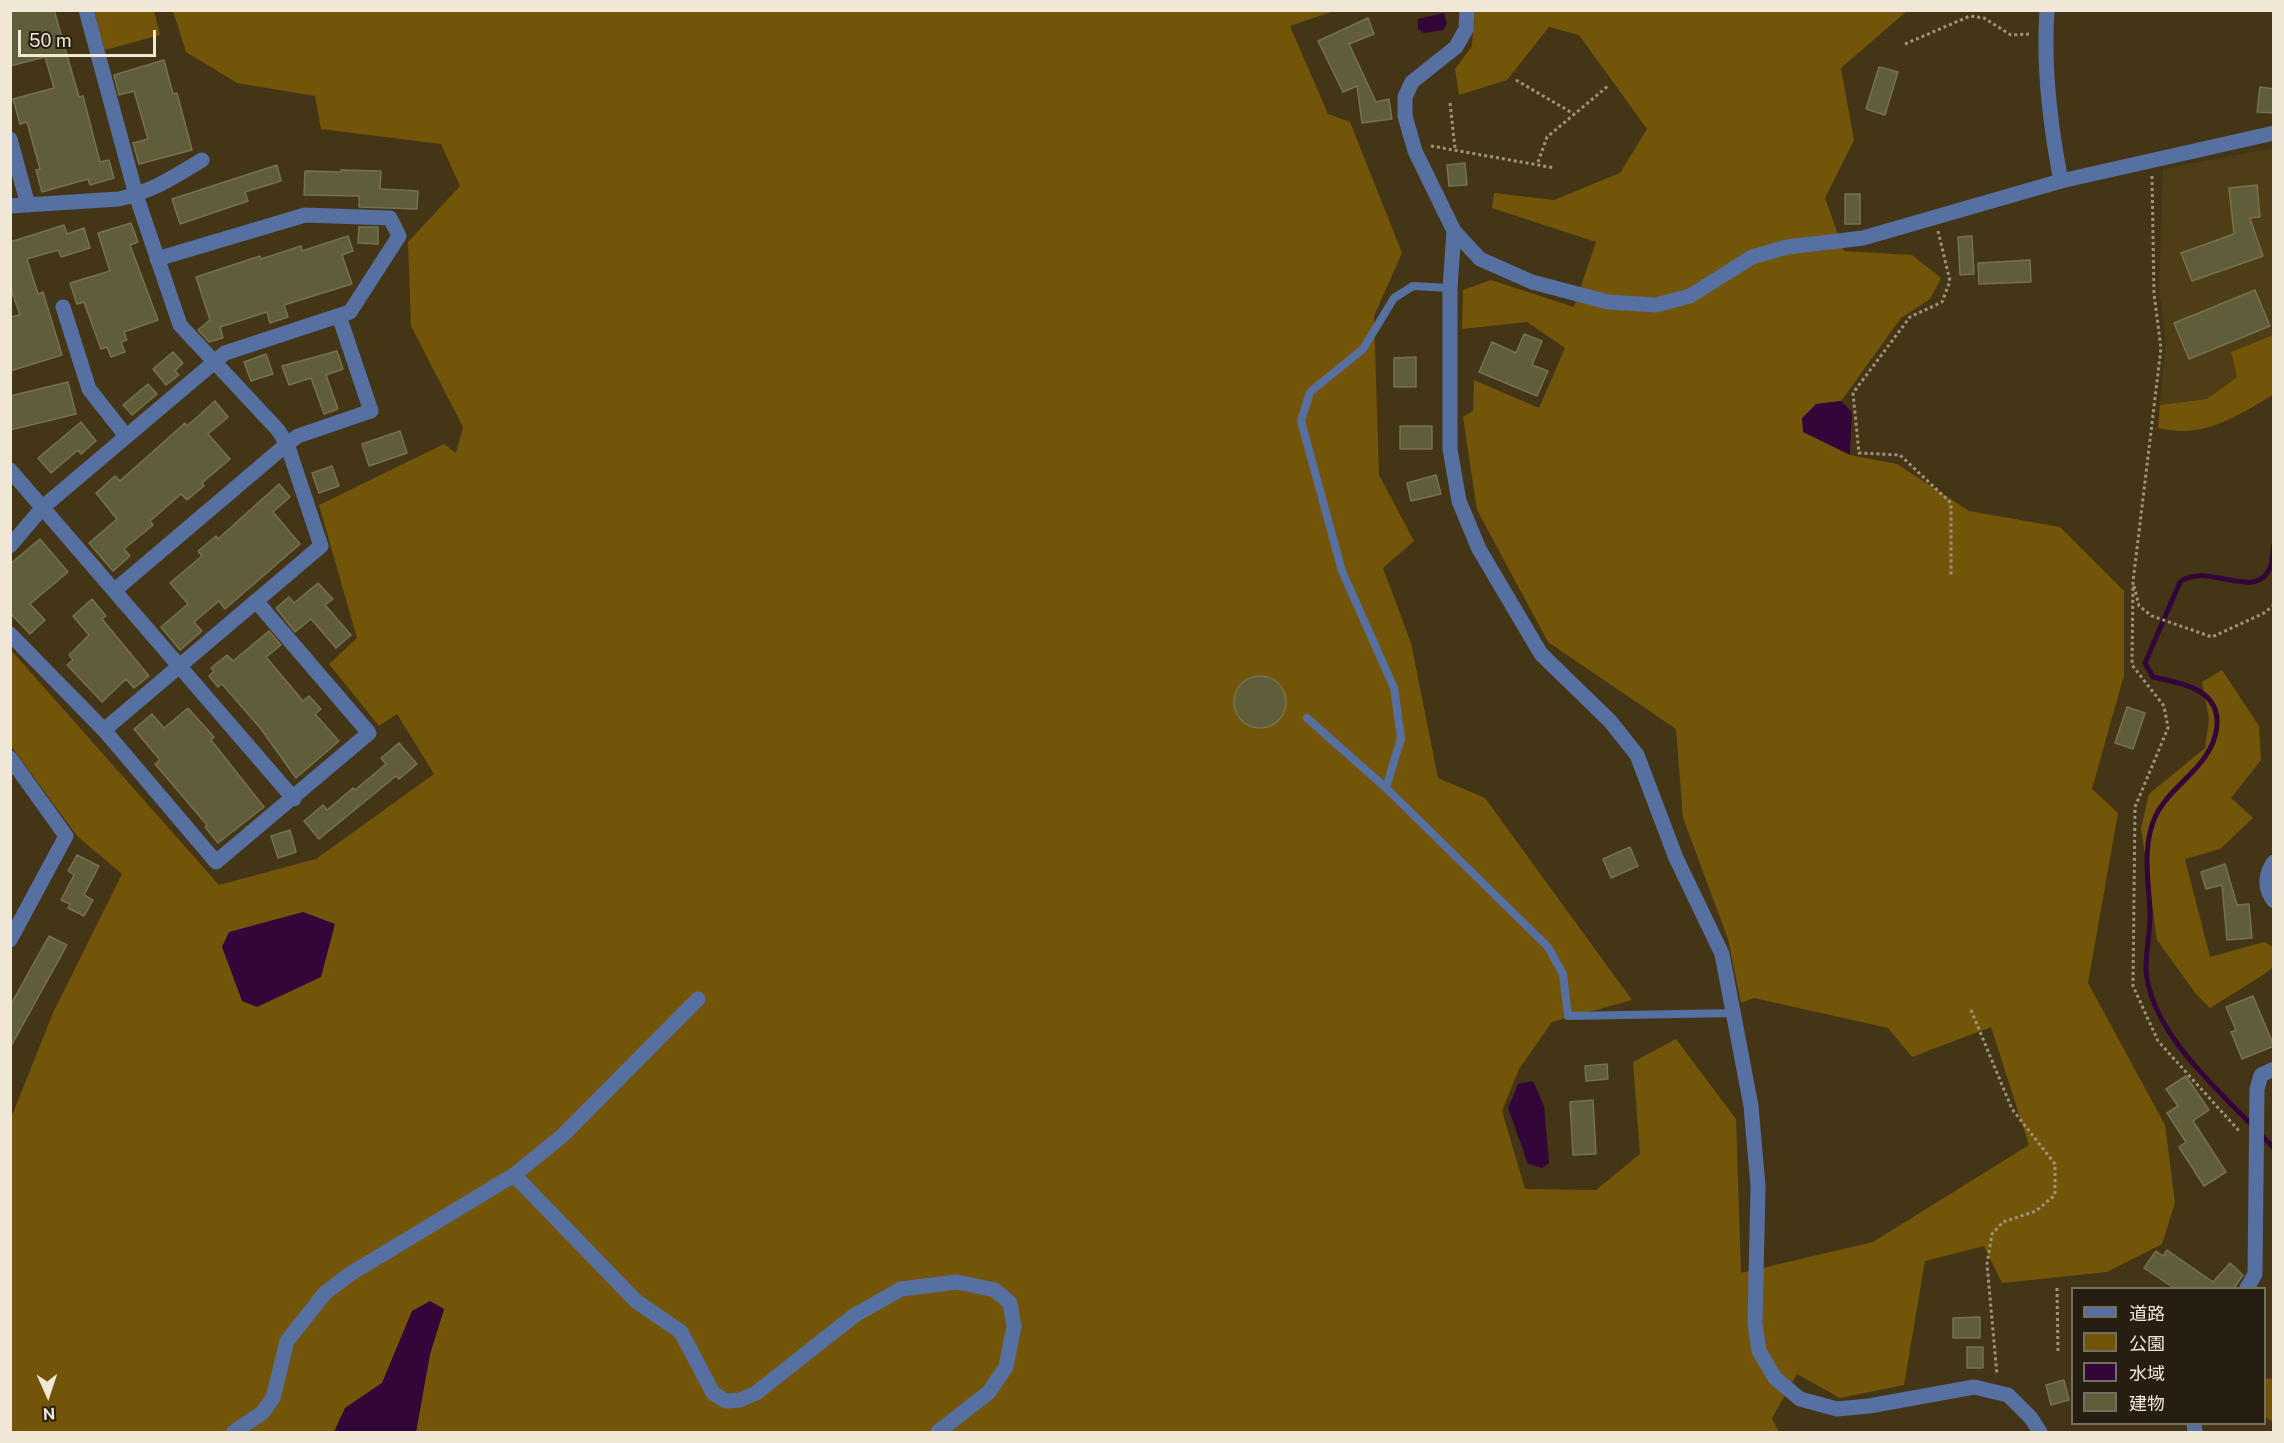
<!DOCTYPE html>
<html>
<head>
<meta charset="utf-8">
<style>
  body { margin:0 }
  #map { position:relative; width:2284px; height:1443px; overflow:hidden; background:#443516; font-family:"Public Sans","Noto Sans JP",sans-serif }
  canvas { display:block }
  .frame { position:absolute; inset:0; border:12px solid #f0e7d6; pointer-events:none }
  .legend { position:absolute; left:2071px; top:1287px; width:195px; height:138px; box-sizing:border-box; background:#251e11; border:2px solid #766e60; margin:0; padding:8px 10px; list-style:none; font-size:18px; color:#f0e7d6 }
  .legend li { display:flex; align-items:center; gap:12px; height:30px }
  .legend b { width:30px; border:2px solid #766e60 }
  .north { position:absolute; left:18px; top:1365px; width:60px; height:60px; -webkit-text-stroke:4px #251e11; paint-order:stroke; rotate:177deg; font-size:16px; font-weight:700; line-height:24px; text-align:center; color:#f0e7d6 }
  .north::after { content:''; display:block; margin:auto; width:21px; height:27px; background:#f0e7d6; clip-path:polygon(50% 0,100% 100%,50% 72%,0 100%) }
  .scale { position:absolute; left:18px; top:30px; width:138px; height:27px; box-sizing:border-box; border:3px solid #f0e7d6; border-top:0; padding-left:8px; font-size:18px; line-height:21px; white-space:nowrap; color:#f0e7d6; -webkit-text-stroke:4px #251e11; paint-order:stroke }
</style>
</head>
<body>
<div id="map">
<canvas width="2284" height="1443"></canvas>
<div class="frame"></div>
<ul class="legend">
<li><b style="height:8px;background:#5770a2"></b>道路</li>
<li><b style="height:16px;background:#73550a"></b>公園</li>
<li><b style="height:16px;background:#340539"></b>水域</li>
<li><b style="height:16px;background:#605d3b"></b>建物</li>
</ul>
<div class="north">N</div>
<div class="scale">50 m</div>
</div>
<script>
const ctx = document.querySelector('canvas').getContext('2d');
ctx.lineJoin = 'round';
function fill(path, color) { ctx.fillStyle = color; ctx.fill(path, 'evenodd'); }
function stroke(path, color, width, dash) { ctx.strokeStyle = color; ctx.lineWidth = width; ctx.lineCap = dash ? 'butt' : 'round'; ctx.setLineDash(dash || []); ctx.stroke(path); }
const built = new Path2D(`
  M2273,148V335L2231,352L2237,377L2207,399L2160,405L2166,340L2159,290L2163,169Z`);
const green = new Path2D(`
  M94,11H154L160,35L105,50Z
  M173,11H1334L1290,26L1328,114L1350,122L1402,253L1374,316L1379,475L1414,541L1383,568L1411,643L1438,778L1485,798L1632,1000L1552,1022L1519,1069L1502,1111L1525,1189L1596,1190L1640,1154L1633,1062L1676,1039L1736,1119L1741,1273L1873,1242L2029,1145L1991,1027L1912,1057L1888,1028L1754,998L1741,1003L1728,939L1683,818L1676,729L1548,642L1477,510L1463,417L1473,411L1474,380L1539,408L1565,348L1527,322L1462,329L1463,290L1491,280L1574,307L1596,242L1492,208L1494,193L1554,200L1620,173L1647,129L1579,35L1549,27L1507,80L1459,95L1455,69L1472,46L1474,11H1907L1841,68L1854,140L1825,198L1844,251L1912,255L1941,278L1930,299L1901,318L1841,401L1816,404L1850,455L1897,464L1969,511L2060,527L2124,591V675L2092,789L2118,813L2088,983L2165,1125L2175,1203L2162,1244L2107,1272L2002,1283L1984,1246L1925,1261L1904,1385L1840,1398L1797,1374L1772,1418L1779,1432H416L430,1354L444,1309L412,1312L382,1383L345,1408L334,1432H11V1118L53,1013L122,874L77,836L11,746V650L219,885L316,859L434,774L397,714L379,726L329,664L357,638L319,505L444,444L456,453L463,427L411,326L408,242L460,186L441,144L321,129L315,96L237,83L186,52Z
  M2273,335V395C2234,417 2205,439 2158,428L2160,405L2207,399L2237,377L2231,352Z
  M2222,670L2259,726L2261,760L2231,798L2253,818L2220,849L2185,859L2210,957L2264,942L2273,947L2274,966L2266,973L2210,1008L2196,994L2157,940L2141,828L2149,794L2205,748L2209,719L2202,682Z
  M2265,1378L2273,1379V1422L2265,1417Z`);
const water = new Path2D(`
  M1444,13L1447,23L1443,30L1424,33L1418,29V19Z
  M1841,401L1852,412L1850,455L1803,432L1802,418L1816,404Z
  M303,912L335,924L321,977L257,1007L242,1001L222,947L229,932Z
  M1533,1081L1544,1106L1549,1163L1542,1168L1528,1164L1508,1108L1518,1084Z
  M430,1301L444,1309L430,1354L416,1432H334L345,1408L382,1383L412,1311Z`);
const stream = new Path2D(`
  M2253,1126C2213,1086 2148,1027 2146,968C2146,948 2151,929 2150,909C2148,878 2142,844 2156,815C2172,783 2213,766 2217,726C2220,688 2180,683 2153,677L2145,663L2180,582C2206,562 2252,599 2268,572C2273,565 2272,552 2274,544
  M2259,1133L2274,1148`);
const building = new Path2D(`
  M10,10H54L79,97L83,96L100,162L109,160L114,178L90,185L88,179L42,192L36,170L40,169L27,122L20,124L13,99L54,88L45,57L10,66Z
  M1368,18L1374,34L1349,44L1376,102L1389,99L1392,119L1362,123L1357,86L1343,92L1318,41Z
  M164,60L173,94L177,93L192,150L139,164L133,143L148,139L134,91L119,95L114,75Z
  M1879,67L1898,72L1885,115L1866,109Z
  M2260,87L2274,89V113L2257,112Z
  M1465,163L1467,185L1449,186L1447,165Z
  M277,165L281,181L245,192L248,201L180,224L172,199Z
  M341,170L381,171L380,189L418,191L417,209L359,207V196L304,195L305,171L341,172Z
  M2257,185L2260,217L2250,218L2263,256L2192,281L2181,253L2234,234L2229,188Z
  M1845,194H1860V224H1845Z
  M131,223L138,242L130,245L158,320L124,332L127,340L121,342L125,352L111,357L107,347L101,349L84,302L77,304L70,283L110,271L98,233Z
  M64,225L67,234L84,228L90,248L61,257L58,250L27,259L38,294L43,292L62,355L10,371V317L20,315L10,286V242Z
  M359,227H378V244L358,243Z
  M348,236L353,251L342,255L352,284L284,305L288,317L270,323L267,312L220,327L223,338L209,342L198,330L210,320L196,277L260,256L261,259L301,246L302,251Z
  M1972,236L1974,274L1960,275L1958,237Z
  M2030,260L2031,282L1979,284L1978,263Z
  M2255,290L2270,326L2189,359L2174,323Z
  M1524,334L1542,341L1532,365L1548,371L1537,396L1479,372L1492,342L1516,353Z
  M337,351L343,369L326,375L338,409L324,414L311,378L289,385L282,366Z
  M173,352L183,363L175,371L179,375L166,385L153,369Z
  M266,354L273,374L251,381L244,362Z
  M1416,357V387H1394V358Z
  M68,382L76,414L10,430V396Z
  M148,384L157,394L132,415L123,405Z
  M215,401L228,417L208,434L230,459L202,483L204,486L187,500L181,494L150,521L153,525L124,549L130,556L113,571L89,543L117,519L96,493L115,476L120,481L185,423L187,426Z
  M81,422L96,441L81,454L78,450L51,473L38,458Z
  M1400,426H1432V449H1400Z
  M400,431L407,453L369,466L362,444Z
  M332,466L339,486L319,493L312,473Z
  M1436,475L1441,494L1411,501L1407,483Z
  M279,484L290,497L273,512L300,544L225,609L219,601L194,622L202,631L180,650L161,627L188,604L170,583L202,556L198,551L216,536L218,539Z
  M40,539L68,572L30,604L45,620L30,634L10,613V564Z
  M318,583L333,599L325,605L351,635L336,648L311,619L295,632L276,608L289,597L294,603Z
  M92,599L106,616L102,619L149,676L134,688L126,679L102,702L67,665L73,660L69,655L89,635L73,616Z
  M269,631L281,645L266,657L303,701L309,696L321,709L315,714L339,741L296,778L261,729L222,684L218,687L209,676L214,671L211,668L227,655L233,661Z
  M1234 702a26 26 0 1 1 52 0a26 26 0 1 1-52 0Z
  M2127,707L2145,713L2133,749L2115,743Z
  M188,708L214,737L211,740L264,807L218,843L205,827L207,825L155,764L160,760L134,729L152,714L164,728Z
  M399,743L417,764L399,779L396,776L319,839L304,821L323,805L327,810L353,788L355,790L386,764L381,758Z
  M290,830L296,852L278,858L271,836Z
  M1630,847L1638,866L1611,878L1603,859Z
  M77,855L99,866L84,895L93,900L84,916L68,908L70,904L61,900L74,875L68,871Z
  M2225,864L2237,905L2249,904L2252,938L2227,940L2222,885L2206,889L2201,872Z
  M49,936L67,945L10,1048V1006Z
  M2253,996L2274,1046L2242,1059L2231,1032L2236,1030L2226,1007Z
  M1607,1064L1608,1079L1586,1081L1585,1066Z
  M2186,1076L2209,1110L2193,1121L2226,1172L2204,1186L2179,1147L2186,1142L2167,1113L2178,1106L2166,1089Z
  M1593,1100L1596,1154L1573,1155L1570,1102Z
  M2167,1250L2213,1282L2230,1263L2243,1275L2234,1288H2174L2144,1268L2156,1251L2163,1256Z
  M1980,1317V1338H1953V1318Z
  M1967,1347H1983V1368H1967Z
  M2064,1380L2069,1400L2051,1405L2046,1385Z`);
const path = new Path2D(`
  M1905,44L1970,16L1984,18L2011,35L2029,34
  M1516,80L1574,114
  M1450,103L1455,148
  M1431,146L1555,168
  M1538,162L1547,137L1608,86
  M2152,176L2154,294L2161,348L2133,582L2132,665L2164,706L2168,728L2135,807L2133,986L2158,1041L2240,1132
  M1938,231L1950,281L1942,302L1910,317L1853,393L1859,453L1900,455L1951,503V575
  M2134,586L2139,606L2152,616L2212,637L2264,613L2274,605
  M1971,1010L2012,1109L2055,1164V1195L2036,1211L2003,1222L1992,1234L1987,1264L1997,1375
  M2057,1288L2058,1351`);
const lane = new Path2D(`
  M1307,718L1386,788L1548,947L1563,974L1568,1016L1735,1013
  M1386,788L1401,738L1394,688L1342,571L1301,421L1310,392L1363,349L1394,298L1413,286L1450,288`);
const street = new Path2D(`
  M86,10L136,195L180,325L278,430L287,444L321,546L104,730
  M1467,10L1466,29L1456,47L1412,82L1405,97V116L1415,151L1454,231L1480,259L1532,282L1608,302L1656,305L1690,296L1752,257L1787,247L1863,238L2061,181L2274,133
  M2047,10C2043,67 2050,125 2061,181
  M10,139L28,205
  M10,206L119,199C153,191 172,178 202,160
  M1454,231L1450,288V449L1459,501L1479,549L1541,654L1610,721L1637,755L1676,858L1722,954L1751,1106L1758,1186L1755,1324L1759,1351L1775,1378L1800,1399L1837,1409L1869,1406L1974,1387L2008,1395L2031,1418L2040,1432
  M63,307L89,389L126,436
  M10,470L294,799
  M10,546L43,507L225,353L350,312L399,236L390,218L305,215L157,259
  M115,590L287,444L298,436L371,411L339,316
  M10,634L104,730L216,862L369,733L256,601
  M10,758L66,836L10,940
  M2274,862C2265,874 2264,889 2274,901
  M514,1175L636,1301L681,1332L713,1393L726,1401L740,1400L756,1393L855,1315L901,1289L957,1282L995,1290L1010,1303L1014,1326L1006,1367L989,1392L938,1432
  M2247,1288L2255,1274L2257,1089L2261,1075L2274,1069
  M2194,1424L2195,1432
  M234,1432L262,1413L273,1398L287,1341L325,1293L350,1274L514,1175L562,1136L698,999`);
fill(built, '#4f3d16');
fill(green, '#73550a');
fill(water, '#340539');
stroke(stream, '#340539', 5);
fill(building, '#605d3b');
stroke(building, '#75724f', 1.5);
stroke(path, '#9f937b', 3, [3, 3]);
stroke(lane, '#5770a2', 8);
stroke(street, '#5770a2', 15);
</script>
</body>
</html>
